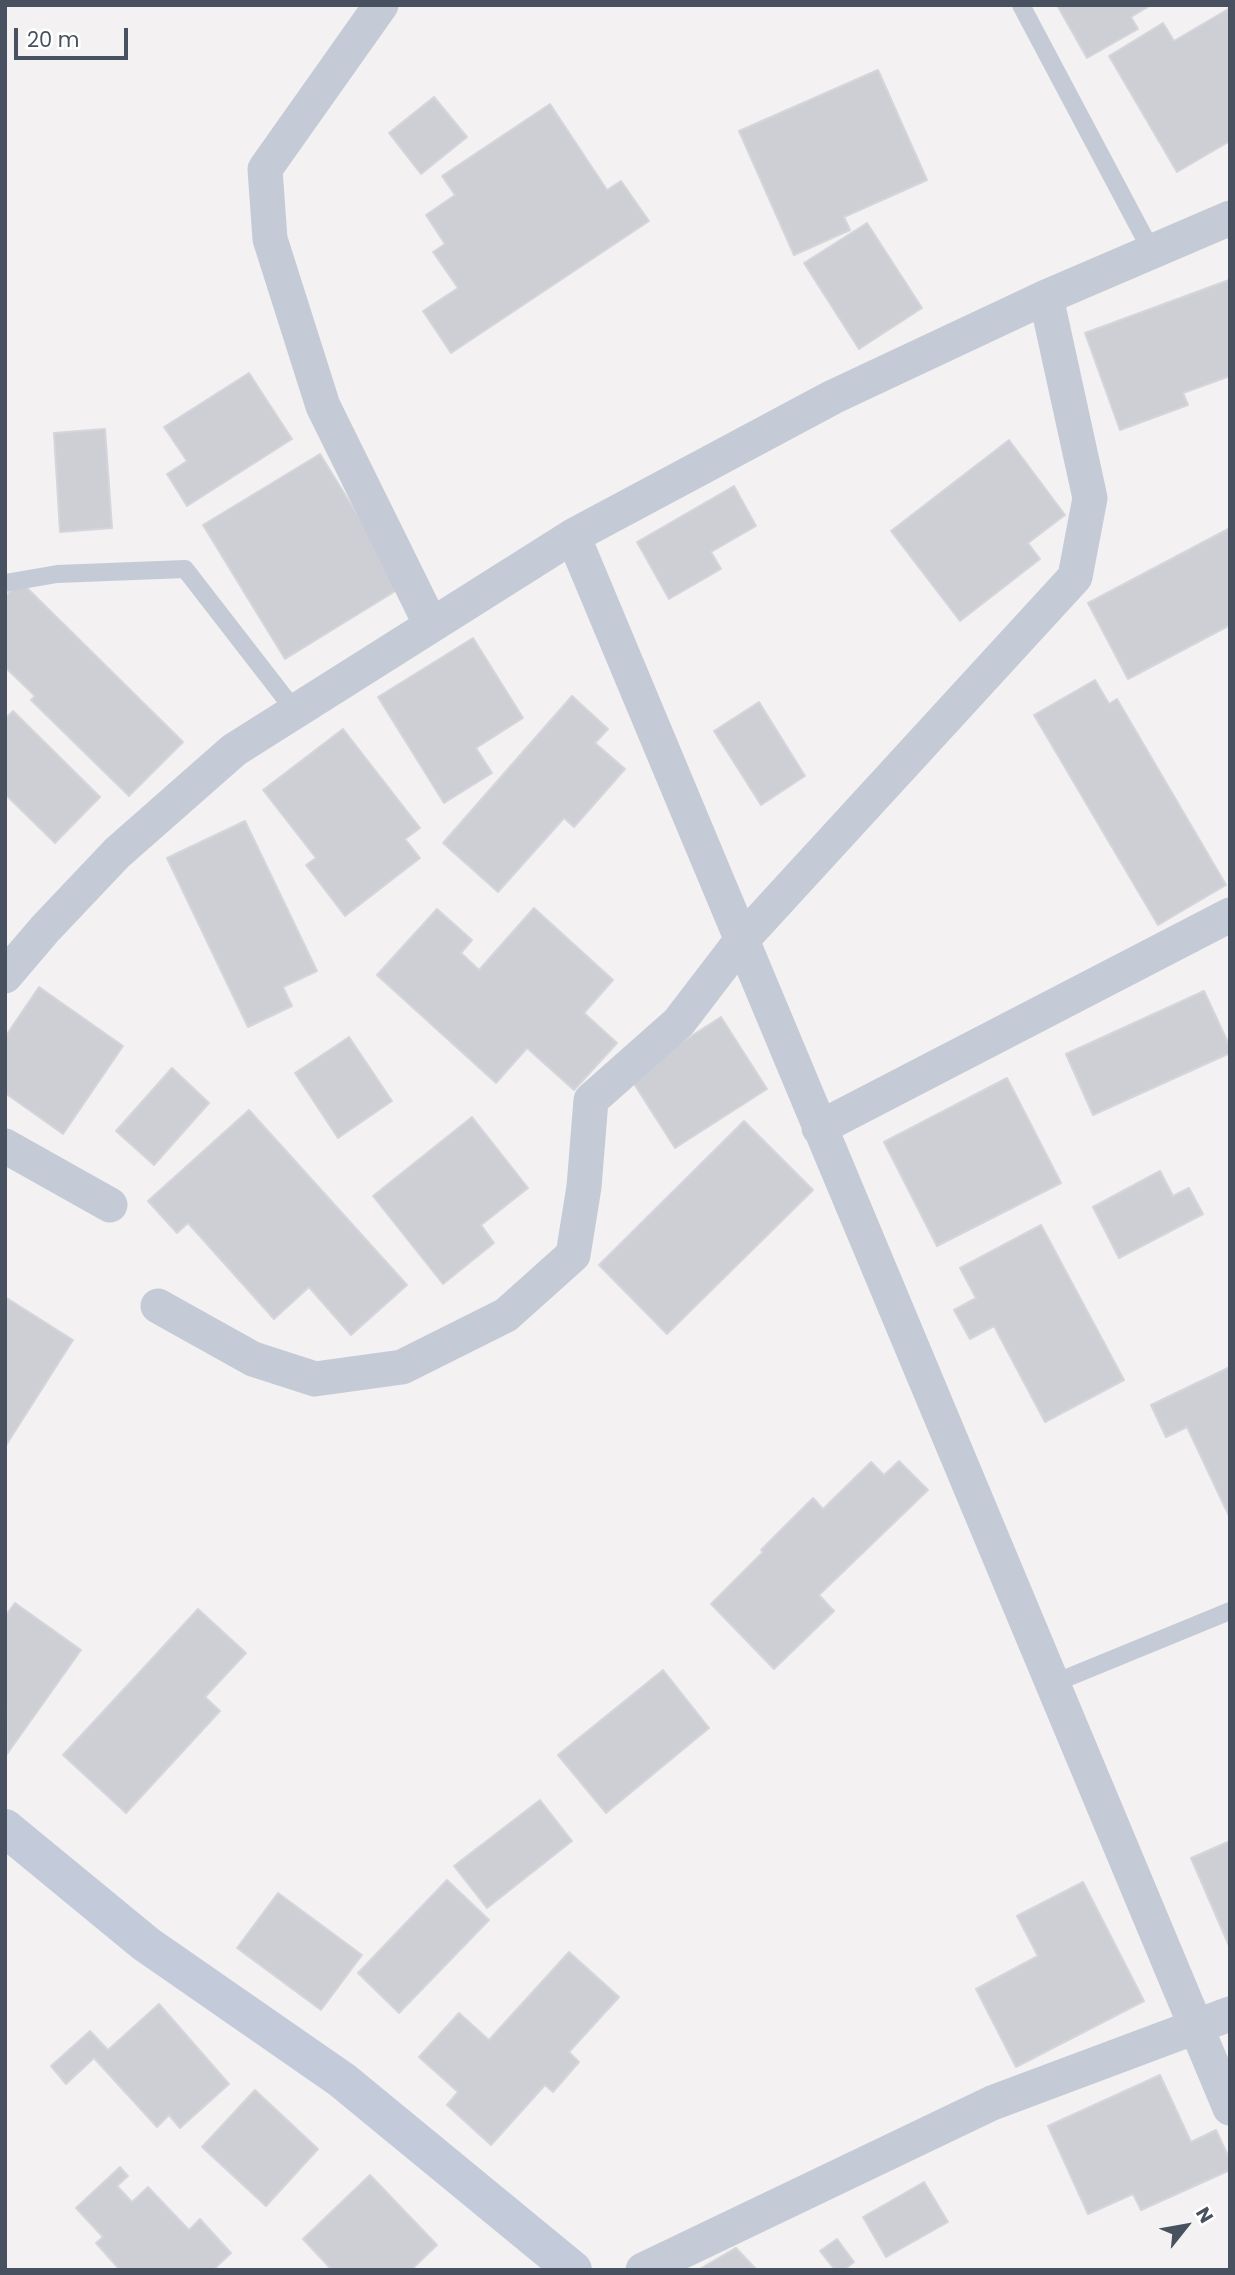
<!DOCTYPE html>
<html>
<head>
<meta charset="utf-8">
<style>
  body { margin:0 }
  #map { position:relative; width:1235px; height:2275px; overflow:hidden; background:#f3f1f1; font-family:Poppins,sans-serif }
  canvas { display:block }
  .frame { position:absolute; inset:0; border:7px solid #48515f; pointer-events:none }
  .north { position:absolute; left:1151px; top:2191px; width:70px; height:70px; -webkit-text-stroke:5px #fff; paint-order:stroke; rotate:59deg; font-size:19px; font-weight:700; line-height:28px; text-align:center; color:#48515f }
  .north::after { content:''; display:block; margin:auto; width:24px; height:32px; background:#48515f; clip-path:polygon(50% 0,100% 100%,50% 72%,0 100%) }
  .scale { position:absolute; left:14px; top:28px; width:114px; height:32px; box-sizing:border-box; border:4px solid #48515f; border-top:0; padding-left:9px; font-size:21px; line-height:24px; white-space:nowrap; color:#48515f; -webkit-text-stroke:5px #fff; paint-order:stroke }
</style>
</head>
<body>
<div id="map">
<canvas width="1235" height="2275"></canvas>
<div class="frame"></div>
<div class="north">N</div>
<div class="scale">20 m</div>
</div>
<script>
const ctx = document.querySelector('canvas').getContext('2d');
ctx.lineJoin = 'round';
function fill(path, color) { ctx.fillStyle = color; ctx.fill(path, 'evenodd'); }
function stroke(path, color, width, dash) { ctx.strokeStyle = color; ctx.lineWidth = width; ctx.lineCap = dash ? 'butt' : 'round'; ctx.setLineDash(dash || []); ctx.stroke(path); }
const building = new Path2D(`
  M1057,5H1151L1131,17L1138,29L1087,58Z
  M1230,8V141L1177,172L1109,56L1163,23L1174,41Z
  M878,70L927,180L844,217L850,230L794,255L739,131Z
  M434,97L467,137L421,174L389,133Z
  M550,104L607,190L621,181L649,221L451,353L423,311L458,288L433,252L445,244L426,215L455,195L442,176Z
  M867,223L922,308L859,349L804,263Z
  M1229,280L1230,376L1183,393L1188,405L1120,430L1085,333Z
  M249,373L292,439L187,506L167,474L187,461L164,427Z
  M105,429L112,528L60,532L54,433Z
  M1009,440L1065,515L1028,543L1040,559L960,621L891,531Z
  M320,454L402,587L285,659L203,525Z
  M734,486L756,526L711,552L721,569L669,599L637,542Z
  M1230,528V625L1128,679L1088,603Z
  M20,581L183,742L129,796L31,700L35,696L5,667V597Z
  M473,638L523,718L476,748L492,773L444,803L378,697Z
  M1095,680L1109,704L1117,699L1226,885L1158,925L1034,715Z
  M572,696L608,729L595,743L625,769L574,827L564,818L498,892L443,843Z
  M759,702L805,776L761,805L714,731Z
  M13,711L100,797L55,843L5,794V719Z
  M343,729L420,828L405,839L420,858L345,916L306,865L316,858L263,790Z
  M245,821L317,971L283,987L292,1006L248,1027L167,858Z
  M534,908L613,980L584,1013L617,1043L574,1090L527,1048L496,1083L377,975L437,909L472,940L461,953L479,970Z
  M39,987L123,1046L63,1134L5,1093V1037Z
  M1204,991L1230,1047V1053L1093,1115L1066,1054Z
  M721,1017L767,1089L675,1148L629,1076Z
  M349,1037L392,1101L338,1138L295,1073Z
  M172,1068L209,1103L154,1165L116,1131Z
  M1007,1078L1061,1183L937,1246L884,1142Z
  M249,1110L407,1285L351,1335L309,1287L274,1319L188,1223L177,1233L148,1201Z
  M472,1117L528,1188L481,1225L494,1243L443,1284L373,1196Z
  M744,1121L813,1190L667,1334L599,1265Z
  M1160,1171L1173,1196L1189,1188L1203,1214L1119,1258L1093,1207Z
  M1041,1225L1124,1380L1045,1422L994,1326L970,1339L954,1310L976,1298L960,1268Z
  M5,1297L73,1340L5,1447Z
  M1230,1367V1518L1187,1427L1166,1437L1151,1405Z
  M899,1461L928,1490L819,1595L834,1611L774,1669L711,1604L763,1552L761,1550L813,1498L823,1509L871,1462L884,1475Z
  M15,1603L81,1650L7,1754L5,1616Z
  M198,1609L246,1653L205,1697L220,1711L126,1813L63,1755Z
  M663,1670L709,1728L606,1813L558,1755Z
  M540,1800L572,1841L487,1908L454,1866Z
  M1230,1841V1948L1191,1858Z
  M447,1880L489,1920L399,2013L358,1973Z
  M1083,1882L1144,2001L1016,2067L976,1989L1038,1956L1017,1916Z
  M278,1893L362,1955L321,2010L237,1948Z
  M569,1952L619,1997L569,2052L579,2062L553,2092L545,2085L491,2145L447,2105L458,2092L419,2057L459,2013L489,2040Z
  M159,2004L229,2084L180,2128L169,2115L157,2127L94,2058L66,2084L51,2066L90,2031L108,2050Z
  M1160,2075L1191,2142L1216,2130L1230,2160V2170L1141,2210L1133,2194L1088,2214L1048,2126Z
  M255,2090L318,2149L266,2206L202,2147Z
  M120,2167L128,2176L117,2186L132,2202L148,2187L189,2230L200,2219L231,2253L213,2270H120L96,2243L103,2237L76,2208Z
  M370,2175L437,2245L411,2270H332L303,2239Z
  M924,2182L948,2222L886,2257L863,2217Z
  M837,2239L854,2262L844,2270H835L820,2251Z
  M736,2248L757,2270H698L734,2249Z`);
const lane = new Path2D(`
  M1021,5L1152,252
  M5,583L57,574L185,569L295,711
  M1052,1684L1230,1611`);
const street = new Path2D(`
  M381,5L265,169L270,239L323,406L431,625
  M573,536L1230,2108
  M5,976L45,929L117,853L234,750L573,536L833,397L1046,297L1230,218
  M819,1128L1230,915
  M5,1146L110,1205
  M158,1306L253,1359L315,1379L402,1367L506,1315L573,1255L584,1187L591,1100L679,1022L741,941L1075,577L1090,498L1046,297
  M643,2270L992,2103L1230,2014`);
const secondary = new Path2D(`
  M5,1828L146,1944L342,2080L573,2270`);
fill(building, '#cdcfd5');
stroke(building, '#d5d6dc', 2);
stroke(lane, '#c4cbd6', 18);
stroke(street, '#c4cbd6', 35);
stroke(secondary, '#c3cbda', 38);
</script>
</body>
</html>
